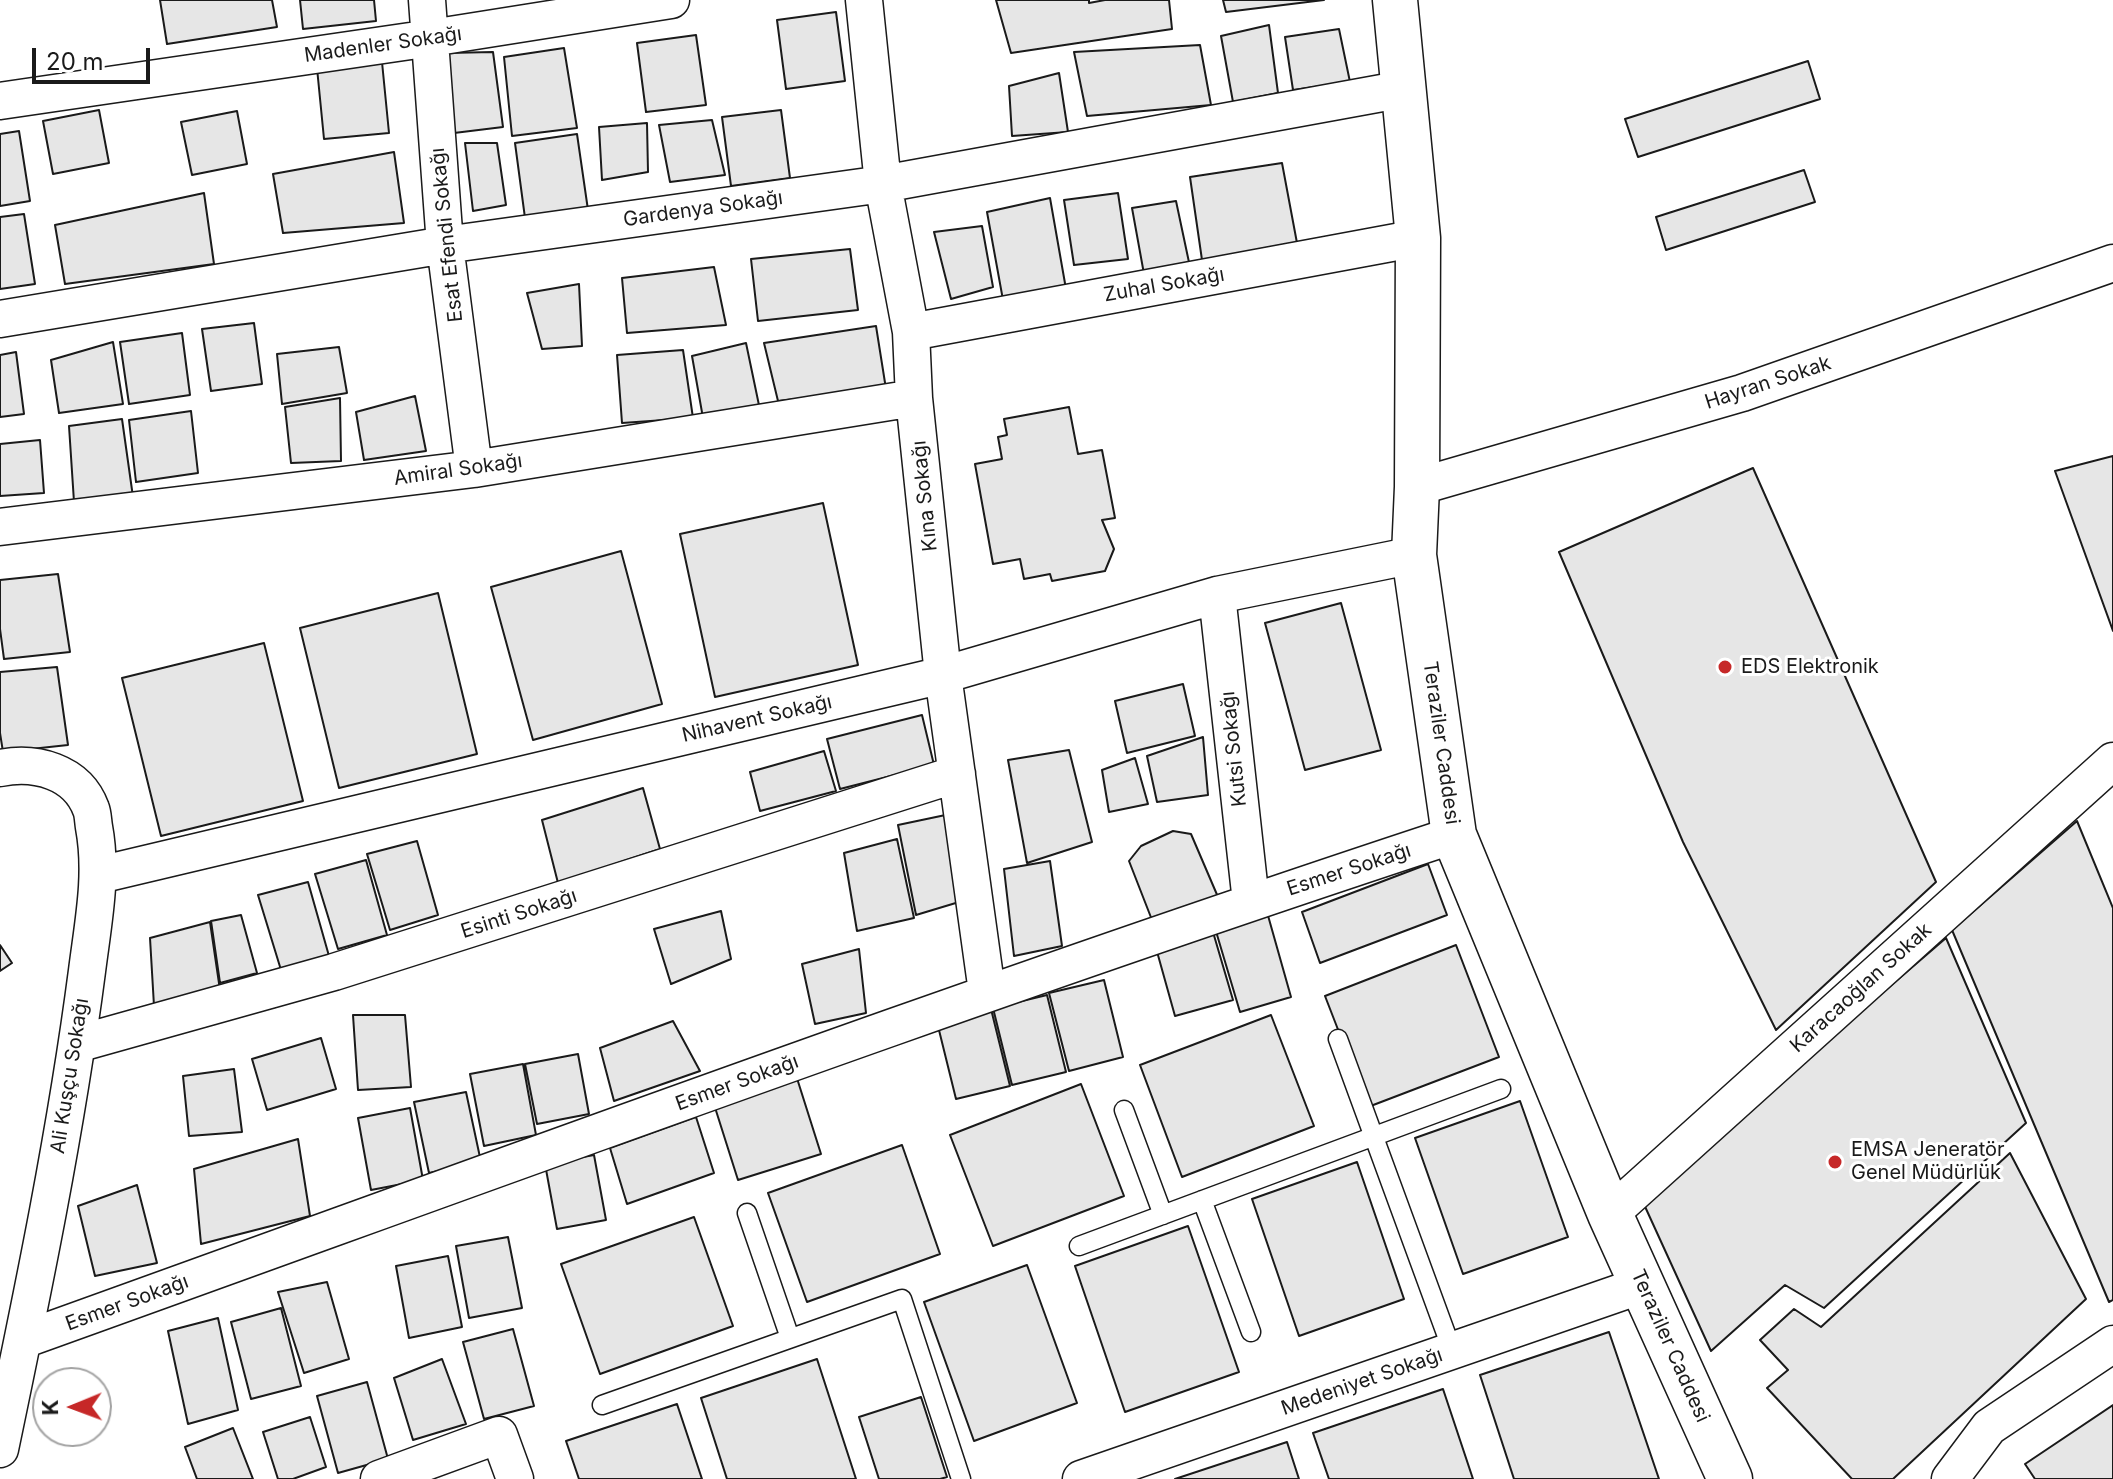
<!DOCTYPE html>
<html>
<head>
<meta charset="utf-8">
<style>
  body { margin:0 }
  #map { position:relative; width:2113px; height:1479px; overflow:hidden; background:#fff; font-family:Inter,sans-serif }
  canvas { display:block }
  .north { position:absolute; left:32px; top:1367px; width:80px; height:80px; box-sizing:border-box; background:#fff; border:2px solid #a3a3a3; border-radius:50%; rotate:269deg; font-size:22px; font-weight:700; line-height:32px; text-align:center; color:#1a1a1a }
  .north::after { content:''; display:block; margin:auto; width:28px; height:36px; background:#c62828; clip-path:polygon(50% 0,100% 100%,50% 72%,0 100%) }
  .scale { position:absolute; left:32px; top:48px; width:118px; height:36px; box-sizing:border-box; border:4px solid #1a1a1a; border-top:0; padding-left:10px; font-size:24px; line-height:28px; white-space:nowrap; color:#1a1a1a; -webkit-text-stroke:6px #fff; paint-order:stroke }
</style>
</head>
<body>
<div id="map">
<canvas width="2113" height="1479"></canvas>
<div class="north">K</div>
<div class="scale">20 m</div>
</div>
<script>
const ctx = document.querySelector('canvas').getContext('2d');
ctx.lineJoin = 'round';
function fill(path, color) { ctx.fillStyle = color; ctx.fill(path, 'evenodd'); }
function stroke(path, color, width, dash) { ctx.strokeStyle = color; ctx.lineWidth = width; ctx.lineCap = dash ? 'butt' : 'round'; ctx.setLineDash(dash || []); ctx.stroke(path); }
function write(font, color, halo, rows, align = 'center') {
  ctx.font = font + ' Inter,sans-serif'; ctx.lineWidth = 6; ctx.setLineDash([]); ctx.textBaseline = 'middle'; ctx.strokeStyle = halo; ctx.fillStyle = color; for (const [text, x, y, turn = 0] of rows) {
    ctx.save(); ctx.translate(x, y); ctx.rotate((+turn || 0) * Math.PI / 180); ctx.textAlign = isNaN(turn) ? turn : align; if (halo) ctx.strokeText(text, 0, 0); ctx.fillText(text, 0, 0); ctx.restore();
  }
}
const building = new Path2D(`
  M160,0H272L277,27L167,44Z
  M300,0H374L376,21L303,29Z
  M996,0H1089V3L1105,0H1169L1172,29L1011,53Z
  M1223,0H1324L1226,12Z
  M836,12L845,81L786,89L777,20Z
  M1269,25L1278,93L1233,102L1221,36Z
  M1339,29L1350,82L1293,90L1285,37Z
  M696,35L706,105L646,112L637,43Z
  M1200,45L1211,105L1087,116L1074,52Z
  M564,48L577,128L512,136L504,57Z
  M493,52L503,127L454,133L447,53Z
  M1808,61L1820,99L1638,157L1625,119Z
  M382,62L389,133L324,139L317,68Z
  M1059,73L1068,132L1012,136L1009,86Z
  M99,110L109,163L53,174L43,121Z
  M781,110L790,178L731,186L722,117Z
  M237,111L247,164L192,175L181,122Z
  M712,120L725,175L670,182L659,125Z
  M647,123L648,172L602,180L599,127Z
  M19,131L30,201L0,206V134Z
  M577,134L588,210L525,218L515,143Z
  M465,143H497L506,205L473,211Z
  M394,152L404,223L283,233L273,174Z
  M1282,163L1297,243L1202,260L1190,177Z
  M1804,170L1815,202L1666,250L1656,217Z
  M204,193L214,264L65,284L55,225Z
  M1118,193L1128,259L1074,265L1064,200Z
  M1050,198L1066,289L1003,300L987,212Z
  M1176,201L1190,267L1144,274L1132,208Z
  M24,214L35,284L0,289V217Z
  M982,226L993,287L951,299L934,232Z
  M850,249L858,310L758,321L751,259Z
  M714,267L726,325L627,333L622,278Z
  M579,284L582,346L542,349L527,293Z
  M254,323L262,384L211,391L202,329Z
  M876,326L886,389L778,401L764,343Z
  M182,333L190,395L129,404L120,342Z
  M113,342L123,404L59,413L51,360Z
  M746,343L760,410L703,418L692,356Z
  M339,347L347,393L282,404L277,354Z
  M683,350L693,418L622,423L617,355Z
  M16,352L24,414L0,417V355Z
  M415,396L426,451L364,460L356,412Z
  M340,398L341,461L291,463L285,407Z
  M1069,407L1078,454L1102,450L1115,518L1102,520L1114,549L1105,571L1052,581L1050,574L1024,579L1020,559L993,564L975,464L1002,459L998,437L1007,435L1004,419Z
  M191,411L198,473L136,482L129,420Z
  M122,419L133,497L74,502L69,426Z
  M40,440L44,493L0,496V444Z
  M2113,456V631L2055,471Z
  M1753,468L1936,882L1776,1030L1683,842L1559,552Z
  M823,503L858,665L715,697L680,534Z
  M621,551L662,704L533,740L491,587Z
  M58,574L70,652L4,659L0,629V580Z
  M438,593L477,754L339,788L300,628Z
  M1341,603L1381,750L1305,770L1265,623Z
  M264,643L303,801L161,836L122,678Z
  M57,667L68,745L3,752L0,733V672Z
  M1183,684L1195,736L1127,753L1115,701Z
  M922,715L934,765L840,789L827,739Z
  M1203,737L1208,795L1157,802L1147,756Z
  M1069,750L1092,842L1027,863L1008,760Z
  M824,751L836,791L760,811L750,772Z
  M1135,758L1148,804L1109,812L1102,770Z
  M643,788L660,849L558,883L542,820Z
  M955,813L969,899L916,915L898,825Z
  M2077,821L2113,908V1300L2109,1302L1952,930Z
  M1173,831L1191,834L1218,897L1152,920L1129,861L1141,846Z
  M897,839L914,918L857,931L844,853Z
  M417,841L438,915L390,930L367,854Z
  M366,860L387,935L338,949L315,874Z
  M1050,861L1062,946L1014,956L1004,869Z
  M1428,864L1447,915L1320,963L1302,912Z
  M308,882L329,956L281,970L258,895Z
  M721,911L731,959L671,984L654,929Z
  M1267,912L1291,997L1240,1012L1215,928Z
  M241,915L257,973L220,983L211,921Z
  M210,922L220,990L154,1006L150,938Z
  M1213,932L1233,1000L1175,1016L1156,948Z
  M1946,938L2026,1123L1824,1308L1785,1285L1711,1351L1642,1200Z
  M0,945L12,963L0,971Z
  M1456,945L1499,1057L1368,1107L1325,996Z
  M859,949L866,1013L815,1024L802,964Z
  M1104,980L1123,1057L1069,1071L1049,993Z
  M1047,995L1066,1072L1012,1085L993,1008Z
  M991,1009L1010,1086L956,1099L937,1022Z
  M353,1015H405L411,1087L358,1090Z
  M1271,1015L1314,1126L1182,1177L1140,1065Z
  M673,1021L700,1071L614,1101L600,1048Z
  M321,1038L336,1089L267,1110L252,1059Z
  M578,1054L589,1114L537,1124L525,1064Z
  M523,1064L536,1135L484,1146L470,1074Z
  M234,1069L242,1132L189,1136L183,1076Z
  M795,1072L821,1154L738,1180L712,1098Z
  M1081,1084L1124,1196L993,1246L950,1135Z
  M466,1092L481,1162L429,1173L414,1102Z
  M1520,1101L1568,1237L1463,1274L1415,1138Z
  M410,1108L423,1180L371,1190L358,1118Z
  M696,1117L714,1173L627,1204L610,1148Z
  M298,1139L310,1216L201,1244L194,1169Z
  M902,1145L940,1254L807,1302L768,1193Z
  M2010,1153L2086,1299L1893,1479H1852L1767,1388L1788,1370L1760,1340L1794,1309L1821,1327Z
  M594,1155L606,1220L557,1229L545,1164Z
  M1357,1162L1404,1299L1299,1336L1252,1199Z
  M137,1185L157,1263L95,1276L78,1206Z
  M694,1217L733,1326L600,1374L561,1264Z
  M1188,1226L1239,1372L1125,1412L1075,1266Z
  M508,1237L522,1308L469,1318L456,1246Z
  M448,1256L462,1327L409,1338L396,1266Z
  M1027,1265L1077,1403L974,1441L924,1302Z
  M327,1282L349,1359L304,1373L278,1292Z
  M281,1308L301,1386L251,1399L231,1322Z
  M218,1318L238,1410L188,1424L168,1331Z
  M513,1329L534,1406L484,1419L463,1342Z
  M1609,1332L1659,1479H1514L1480,1375Z
  M442,1359L466,1424L413,1440L394,1378Z
  M817,1359L856,1479H727L701,1398Z
  M367,1382L388,1459L338,1473L317,1396Z
  M1443,1389L1473,1479H1329L1313,1433Z
  M921,1397L947,1477L940,1479H879L859,1417Z
  M677,1404L702,1479H579L566,1441Z
  M2113,1405V1479H2035L2025,1464Z
  M310,1417L326,1467L293,1479H278L263,1432Z
  M233,1428L253,1479H197L185,1447Z
  M1287,1442L1299,1479H1175Z`);
const lane = new Path2D(`
  M1338,1039L1452,1350
  M1124,1110L1163,1215
  M1202,1200L1251,1332
  M747,1213L790,1338
  M1079,1246L1501,1089
  M602,1405L902,1299L961,1479`);
const street = new Path2D(`
  M427,0L445,245L474,469
  M864,0L883,184L911,332L914,398L943,675L987,992
  M0,101L431,38L671,0
  M0,319L445,245L883,184L1404,89
  M911,332L1418,238
  M1417,487L1742,393L2113,263
  M0,527L474,469L914,398
  M1217,595L1251,902
  M0,768C35,761 77,771 91,809C93,814 93,821 94,827C103,875 93,923 87,971C66,1132 33,1291 0,1449
  M99,875L943,675L1217,595L1414,555
  M77,1044L334,972L957,774
  M1610,1214L2113,761
  M23,1340C499,1169 973,993 1454,835
  M379,1479L499,1435L515,1479
  M1081,1479L1642,1285
  M1950,1479L1989,1427L2113,1344`);
const secondary = new Path2D(`
  M1395,0L1418,238L1417,487L1414,555L1454,835L1610,1214L1730,1479`);
const markers = [
  [1725,667,8,"#c62828"],
  [1835,1162,8,"#c62828"]
];
const streetNames = [
  ["Madenler Sokağı",383,45,-8],
  ["Gardenya Sokağı",703,209,-8],
  ["Esat Efendi Sokağı",447,235,-96],
  ["Zuhal Sokağı",1164,285,-10],
  ["Hayran Sokak",1768,383,-18],
  ["Amiral Sokağı",458,470,-8],
  ["Kına Sokağı",925,496,-96],
  ["Nihavent Sokağı",757,719,-13],
  ["Teraziler Caddesi",1441,743,82],
  ["Kutsi Sokağı",1234,749,-96],
  ["Esmer Sokağı",1349,870,-18],
  ["Esinti Sokağı",519,914,-18],
  ["Karacaoğlan Sokak",1861,988,-42],
  ["Ali Kuşçu Sokağı",70,1076,-81],
  ["Esmer Sokağı",737,1083,-20],
  ["Esmer Sokağı",127,1303,-20],
  ["Teraziler Caddesi",1670,1346,66],
  ["Medeniyet Sokağı",1362,1382,-19]
];
const poiNames = [
  ["EDS Elektronik",1741,667],
  ["EMSA Jeneratör",1851,1150],
  ["Genel Müdürlük",1851,1173]
];
fill(building, '#e6e6e6');
stroke(building, '#1a1a1a', 2);
stroke(lane, '#1a1a1a', 21);
stroke(street, '#1a1a1a', 39);
stroke(secondary, '#1a1a1a', 47);
stroke(lane, '#fff', 18);
stroke(street, '#fff', 36);
stroke(secondary, '#fff', 44);
for (const [x, y, r, color] of markers) { const dot = new Path2D(); dot.arc(x, y, r, 0, 2 * Math.PI); ctx.fillStyle = color; ctx.fill(dot); stroke(dot, '#fff', 3); }
write('20px', '#1a1a1a', '#fff', streetNames);
write('20px', '#1a1a1a', '#fff', poiNames, 'left');
</script>
</body>
</html>
